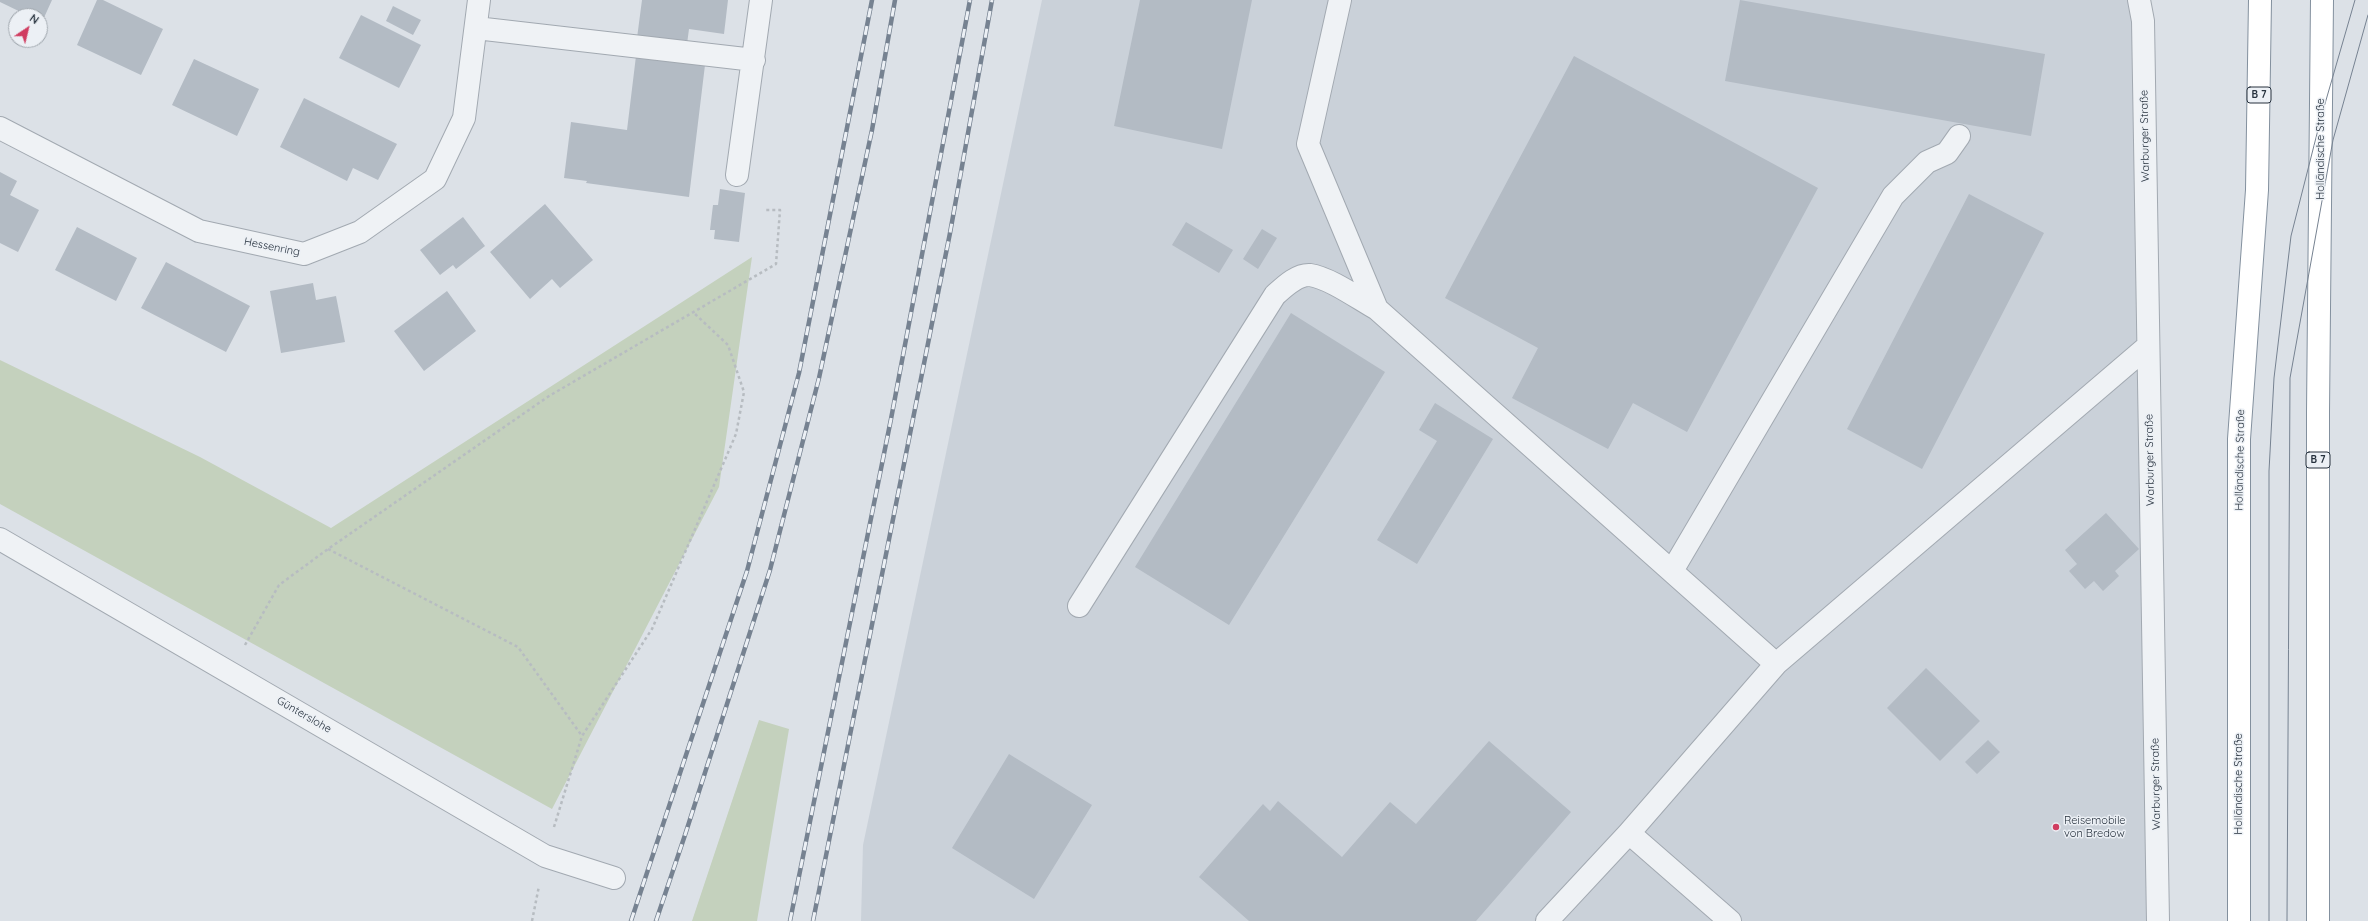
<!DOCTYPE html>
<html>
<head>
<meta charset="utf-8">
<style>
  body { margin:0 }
  #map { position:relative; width:2368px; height:921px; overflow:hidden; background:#dce1e7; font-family:Quicksand,sans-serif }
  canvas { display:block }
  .north { position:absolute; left:8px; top:8px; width:40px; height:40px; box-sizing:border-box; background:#ecf0f5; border:1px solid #9da4ab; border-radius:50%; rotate:35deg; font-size:11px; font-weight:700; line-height:16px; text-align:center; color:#26313d }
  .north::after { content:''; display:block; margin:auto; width:14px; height:18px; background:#d03d61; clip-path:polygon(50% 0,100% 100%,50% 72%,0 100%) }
</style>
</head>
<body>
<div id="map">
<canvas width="2368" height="921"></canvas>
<div class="north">N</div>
</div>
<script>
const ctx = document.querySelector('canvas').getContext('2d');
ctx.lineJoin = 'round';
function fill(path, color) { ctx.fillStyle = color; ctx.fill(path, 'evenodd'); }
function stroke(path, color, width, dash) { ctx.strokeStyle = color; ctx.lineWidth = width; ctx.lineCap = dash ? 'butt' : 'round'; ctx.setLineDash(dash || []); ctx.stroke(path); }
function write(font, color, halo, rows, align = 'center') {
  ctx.font = font + ' Quicksand,sans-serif'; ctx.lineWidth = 3; ctx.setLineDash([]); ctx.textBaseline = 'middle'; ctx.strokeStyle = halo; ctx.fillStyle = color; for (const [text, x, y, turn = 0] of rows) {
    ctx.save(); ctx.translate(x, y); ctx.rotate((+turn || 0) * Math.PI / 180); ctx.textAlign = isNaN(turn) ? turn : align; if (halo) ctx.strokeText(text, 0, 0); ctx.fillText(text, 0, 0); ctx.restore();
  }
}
const built = new Path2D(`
  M1042,0H2139L2158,921H861L863,845Z`);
const green = new Path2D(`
  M752,257L719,487L552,809L0,504V360L200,457L331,528Z
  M759,720L789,729L757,921H692Z`);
const building = new Path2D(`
  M0,0H52L42,22L40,16H29L0,2Z
  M97,0H103L163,29L141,75L77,45Z
  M642,0H728L724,34L689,29L687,44L637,38Z
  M1140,0H1252L1222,149L1114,126Z
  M1740,0L2045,54L2031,136L1725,81Z
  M393,6L421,20L413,35L386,21Z
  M361,15L421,45L399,88L339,58Z
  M636,56L705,65L689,197L586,183L587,181L564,178L571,122L627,130Z
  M1574,56L1818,188L1687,432L1633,403L1608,449L1512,398L1538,348L1445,298Z
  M194,59L259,89L237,136L172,105Z
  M304,98L397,144L378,180L353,168L347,181L280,147Z
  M0,172L17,181L10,195L39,210L18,252L0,243Z
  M720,189L745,193L739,242L714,239L715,230H710L713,205H718Z
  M1969,194L2044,233L1922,469L1847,429Z
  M545,204L593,260L560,288L552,279L530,299L490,252Z
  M463,217L485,246L456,269L453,265L440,275L420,250Z
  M1186,222L1233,250L1219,273L1172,245Z
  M77,227L137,258L116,301L55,270Z
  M1262,229L1277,238L1258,269L1243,259Z
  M166,262L250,306L226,352L141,308Z
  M313,283L316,300L336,296L345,342L281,353L270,291Z
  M447,291L476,331L424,371L394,331Z
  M1291,313L1385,372L1229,625L1135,567Z
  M1435,403L1493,439L1417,564L1377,540L1437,441L1419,430Z
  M2106,513L2139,549L2115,571L2119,576L2103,591L2094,581L2085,589L2069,571L2077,564L2065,550Z
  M1926,668L1980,721L1940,761L1887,708Z
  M1988,740L2000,752L1977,774L1965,762Z
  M1489,741L1571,812L1476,921H1249L1199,877L1263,804L1270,811L1278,801L1342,857L1390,802L1416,824Z
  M1009,754L1092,805L1034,899L952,848Z`);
const path = new Path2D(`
  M328,549L518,647L582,736
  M245,645L279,585L328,549L549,396L776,264L780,210H765
  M554,827L582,736L652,629L736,434L744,392L728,345L694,313
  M532,921L539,886`);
const minor = new Path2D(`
  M1340,0L1308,144L1377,309L1776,664
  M2139,0L2143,21L2158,921
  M476,28L754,60
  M0,128L199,231L304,254L360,232L435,179L464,118L479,0
  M737,175L761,0
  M0,539L545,856L614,878
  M1672,571L1893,196L1927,162L1947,153L1959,136
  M1079,606L1275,295C1284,287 1297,274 1310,275C1330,278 1359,299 1377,309
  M1547,921L1629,833
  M1730,921L1629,833L1776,664L2148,346`);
const highway = new Path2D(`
  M2239,921V439L2257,190L2260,0
  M2318,921V412L2322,0`);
const tram = new Path2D(`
  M2269,921V471L2274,378L2291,236L2322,114L2355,0
  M2287,921L2290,378L2333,140L2368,15`);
const rail = new Path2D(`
  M631,921L747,571L799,373L872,0
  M656,921L685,835L770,570L819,378L872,130L895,0
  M790,921L891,419L970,0
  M813,921L950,233L992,0`);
const markers = [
  [2056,827,4,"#d03d61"]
];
const shields = [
  [2259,95,24],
  [2318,460,24]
];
const shieldNames = [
  ["B 7",2259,95],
  ["B 7",2318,460]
];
const streetNames = [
  ["Warburger Straße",2145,136,-91],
  ["Holländische Straße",2321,149,-90],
  ["Hessenring",272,247,11],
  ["Warburger Straße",2150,460,-91],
  ["Holländische Straße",2240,460,-89],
  ["Günterslohe",304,715,30],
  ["Warburger Straße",2156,784,-91],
  ["Holländische Straße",2239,784,-90]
];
const poiNames = [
  ["Reisemobile",2064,821],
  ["von Bredow",2064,834]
];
fill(built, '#cad1d9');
fill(green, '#c4d1bd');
fill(building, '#b3bbc4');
stroke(minor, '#a2a9b1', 24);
stroke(highway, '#83909e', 24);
stroke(path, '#b7bcc1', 2.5, [3, 3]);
stroke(minor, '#eff2f5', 22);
stroke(highway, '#fff', 22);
stroke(tram, '#768291', 1);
stroke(rail, '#768291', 4.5);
stroke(rail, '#ecf0f5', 3, [9]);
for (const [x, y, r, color] of markers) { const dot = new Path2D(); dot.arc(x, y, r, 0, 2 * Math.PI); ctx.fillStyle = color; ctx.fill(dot); stroke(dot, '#ecf0f5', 1.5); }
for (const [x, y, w] of shields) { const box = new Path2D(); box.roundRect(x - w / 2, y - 8, w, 16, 3); ctx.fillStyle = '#ecf0f5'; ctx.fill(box); stroke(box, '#26313d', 1); }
write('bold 10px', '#26313d', null, shieldNames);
write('11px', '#26313d', '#ecf0f5', streetNames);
write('11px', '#26313d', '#ecf0f5', poiNames, 'left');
</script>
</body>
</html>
